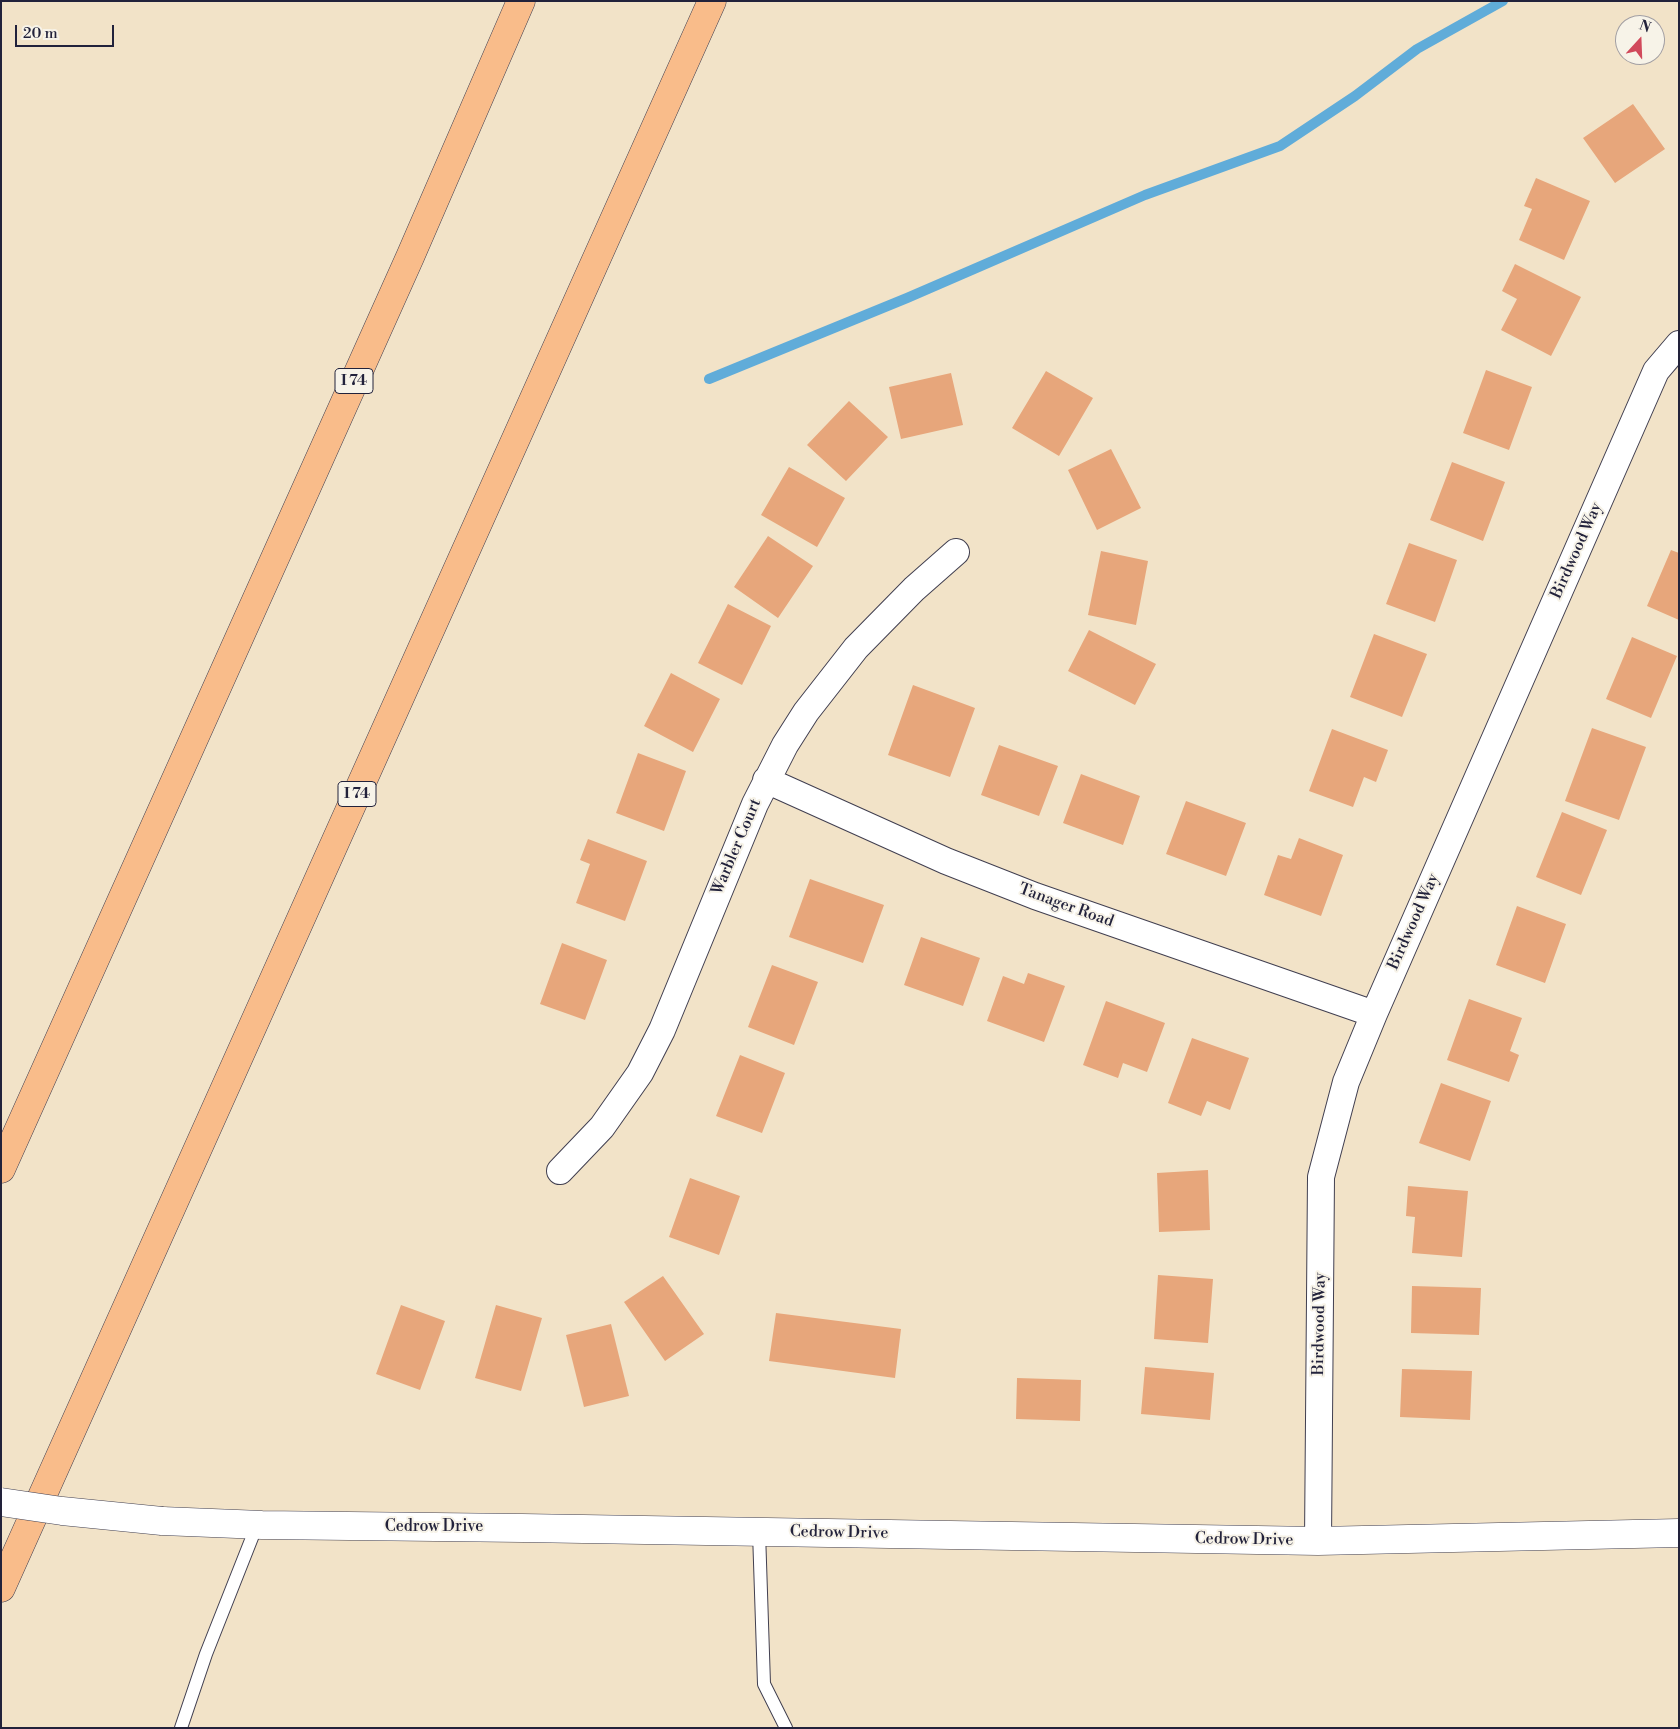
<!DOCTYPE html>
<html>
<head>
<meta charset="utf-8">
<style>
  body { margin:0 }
  #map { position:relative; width:1680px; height:1729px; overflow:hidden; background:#f2e3c8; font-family:"Libre Bodoni",serif }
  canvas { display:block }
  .frame { position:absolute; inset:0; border:2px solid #22223b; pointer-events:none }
  .north { position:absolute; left:1615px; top:15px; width:50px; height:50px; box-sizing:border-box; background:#f7f3e8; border:1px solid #a29fa3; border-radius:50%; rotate:20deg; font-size:14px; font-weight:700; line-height:20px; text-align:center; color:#22223b }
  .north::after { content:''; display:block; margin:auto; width:18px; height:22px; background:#d1495b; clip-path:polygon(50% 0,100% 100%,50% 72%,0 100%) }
  .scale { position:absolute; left:15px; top:25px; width:99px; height:22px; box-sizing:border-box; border:2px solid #22223b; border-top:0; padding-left:6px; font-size:15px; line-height:18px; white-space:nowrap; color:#22223b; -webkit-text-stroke:4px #f7f3e8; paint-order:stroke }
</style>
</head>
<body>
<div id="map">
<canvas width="1680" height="1729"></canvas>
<div class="frame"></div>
<div class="north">N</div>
<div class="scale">20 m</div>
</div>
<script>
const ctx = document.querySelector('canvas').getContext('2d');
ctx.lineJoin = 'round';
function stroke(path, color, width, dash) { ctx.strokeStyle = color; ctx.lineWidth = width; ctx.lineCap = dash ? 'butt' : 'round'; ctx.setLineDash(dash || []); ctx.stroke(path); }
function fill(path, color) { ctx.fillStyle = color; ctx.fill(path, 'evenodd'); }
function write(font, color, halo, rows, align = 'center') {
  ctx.font = font + ' "Libre Bodoni",serif'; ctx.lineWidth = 4; ctx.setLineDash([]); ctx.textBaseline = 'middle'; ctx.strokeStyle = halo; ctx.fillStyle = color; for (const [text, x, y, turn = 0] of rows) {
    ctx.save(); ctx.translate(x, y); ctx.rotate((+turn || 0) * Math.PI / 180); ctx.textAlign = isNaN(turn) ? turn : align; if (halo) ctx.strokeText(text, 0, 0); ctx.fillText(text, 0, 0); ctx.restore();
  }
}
const stream = new Path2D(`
  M709,379L907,298L1145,195L1280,146L1355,96L1417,49L1503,1`);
const building = new Path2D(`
  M1633,104L1665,149L1615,183L1583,138Z
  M1536,178L1590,201L1564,260L1519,240L1532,209L1524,206Z
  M1515,264L1581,297L1551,356L1501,330L1517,299L1502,291Z
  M1486,370L1532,387L1509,450L1463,433Z
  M1046,371L1093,398L1059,456L1012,428Z
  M951,373L963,425L901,439L889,387Z
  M849,401L888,437L846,481L807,445Z
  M1111,449L1141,508L1097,530L1068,470Z
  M1452,462L1505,482L1483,541L1430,520Z
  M789,467L845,498L817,547L761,515Z
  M768,536L813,566L778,618L734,587Z
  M1409,543L1457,560L1435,622L1386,604Z
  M1671,550L1679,553V620L1647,606Z
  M1101,551L1148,561L1136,625L1088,615Z
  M728,604L771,626L742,685L698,663Z
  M1089,630L1156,664L1135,705L1068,671Z
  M1374,634L1427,654L1402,717L1350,697Z
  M1632,637L1677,656L1651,718L1606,699Z
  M671,673L720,699L693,752L644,726Z
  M913,685L975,708L950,777L888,755Z
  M1592,728L1646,747L1619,820L1565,801Z
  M1332,729L1388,750L1376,782L1364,777L1353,807L1309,791Z
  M999,745L1058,766L1039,816L981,795Z
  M638,753L686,771L664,831L616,813Z
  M1081,774L1140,796L1123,845L1063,823Z
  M1186,801L1246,823L1226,876L1166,854Z
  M1562,812L1607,830L1581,895L1536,877Z
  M1299,838L1343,855L1321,916L1264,895L1278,855L1291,859Z
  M588,839L647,861L625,921L576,903L590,864L580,860Z
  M810,879L884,905L863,963L789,937Z
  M1517,906L1566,924L1545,983L1496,965Z
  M921,937L980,958L963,1006L904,985Z
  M562,943L607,960L585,1020L540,1004Z
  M772,965L818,982L794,1045L748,1027Z
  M1028,973L1065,986L1044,1042L987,1021L1003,976L1024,984Z
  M1469,999L1522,1018L1510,1051L1519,1055L1509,1082L1447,1060Z
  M1106,1001L1165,1023L1147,1072L1123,1063L1118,1078L1083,1065Z
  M1192,1038L1249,1058L1230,1110L1207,1101L1201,1116L1168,1103Z
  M740,1055L785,1073L762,1133L716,1116Z
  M1441,1083L1491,1101L1470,1161L1419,1143Z
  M1208,1170L1210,1230L1159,1232L1157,1173Z
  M690,1178L740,1196L719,1255L669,1237Z
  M1408,1186L1468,1191L1462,1257L1412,1253L1415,1217L1406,1216Z
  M1158,1275L1213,1279L1208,1343L1154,1339Z
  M663,1276L704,1334L665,1361L624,1302Z
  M1412,1286L1481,1288L1479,1335L1411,1333Z
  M401,1305L445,1321L420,1390L376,1374Z
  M496,1305L542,1318L521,1391L475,1378Z
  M776,1313L901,1329L895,1378L769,1361Z
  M611,1324L629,1396L584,1407L566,1335Z
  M1145,1367L1214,1373L1210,1420L1141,1414Z
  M1402,1369L1472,1371L1470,1420L1400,1417Z
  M1017,1378L1081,1380L1080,1421L1016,1419Z`);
const service = new Path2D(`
  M759,1532L764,1684L786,1728
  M181,1728L206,1654L257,1525`);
const minor = new Path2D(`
  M766,780L946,861L1035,896L1374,1014
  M560,1171L602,1127L640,1073L662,1030L755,804L785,745L806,712L856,648L914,589L956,552
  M1318,1541L1321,1177L1346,1082L1374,1014L1656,371L1679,344`);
const tertiary = new Path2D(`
  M162,1521L262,1525L522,1528L1318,1541L1679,1533`);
const motorway = new Path2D(`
  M1,1169L410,257L521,1
  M1,1588L712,1`);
const tertiaryBridge = new Path2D(`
  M1,1502L62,1511L162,1521`);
const shields = [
  [354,381,38],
  [357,794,38]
];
const shieldNames = [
  ["I 74",354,381],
  ["I 74",357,794]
];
const streetNames = [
  ["Birdwood Way",1577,551,-66],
  ["Warbler Court",737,847,-67],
  ["Tanager Road",1066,906,20],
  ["Birdwood Way",1414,922,-66],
  ["Birdwood Way",1320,1324,-89],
  ["Cedrow Drive",434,1527],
  ["Cedrow Drive",839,1533,1],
  ["Cedrow Drive",1244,1540,1]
];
stroke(stream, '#60acd9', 10);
fill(building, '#e7a67b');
stroke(service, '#413f50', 14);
stroke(minor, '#413f50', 28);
stroke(tertiary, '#413f50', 29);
stroke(motorway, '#413f50', 29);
stroke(service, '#fff', 12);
stroke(minor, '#fff', 26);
stroke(tertiary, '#fff', 28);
stroke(motorway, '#f9bc8a', 28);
stroke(tertiaryBridge, '#413f50', 29, []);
stroke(tertiaryBridge, '#fff', 28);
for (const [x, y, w] of shields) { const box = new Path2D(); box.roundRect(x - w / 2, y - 12.5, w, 25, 4); ctx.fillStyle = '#f7f3e8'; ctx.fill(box); stroke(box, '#22223b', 1); }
write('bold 15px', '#22223b', null, shieldNames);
write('16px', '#22223b', '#f7f3e8', streetNames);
</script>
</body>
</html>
